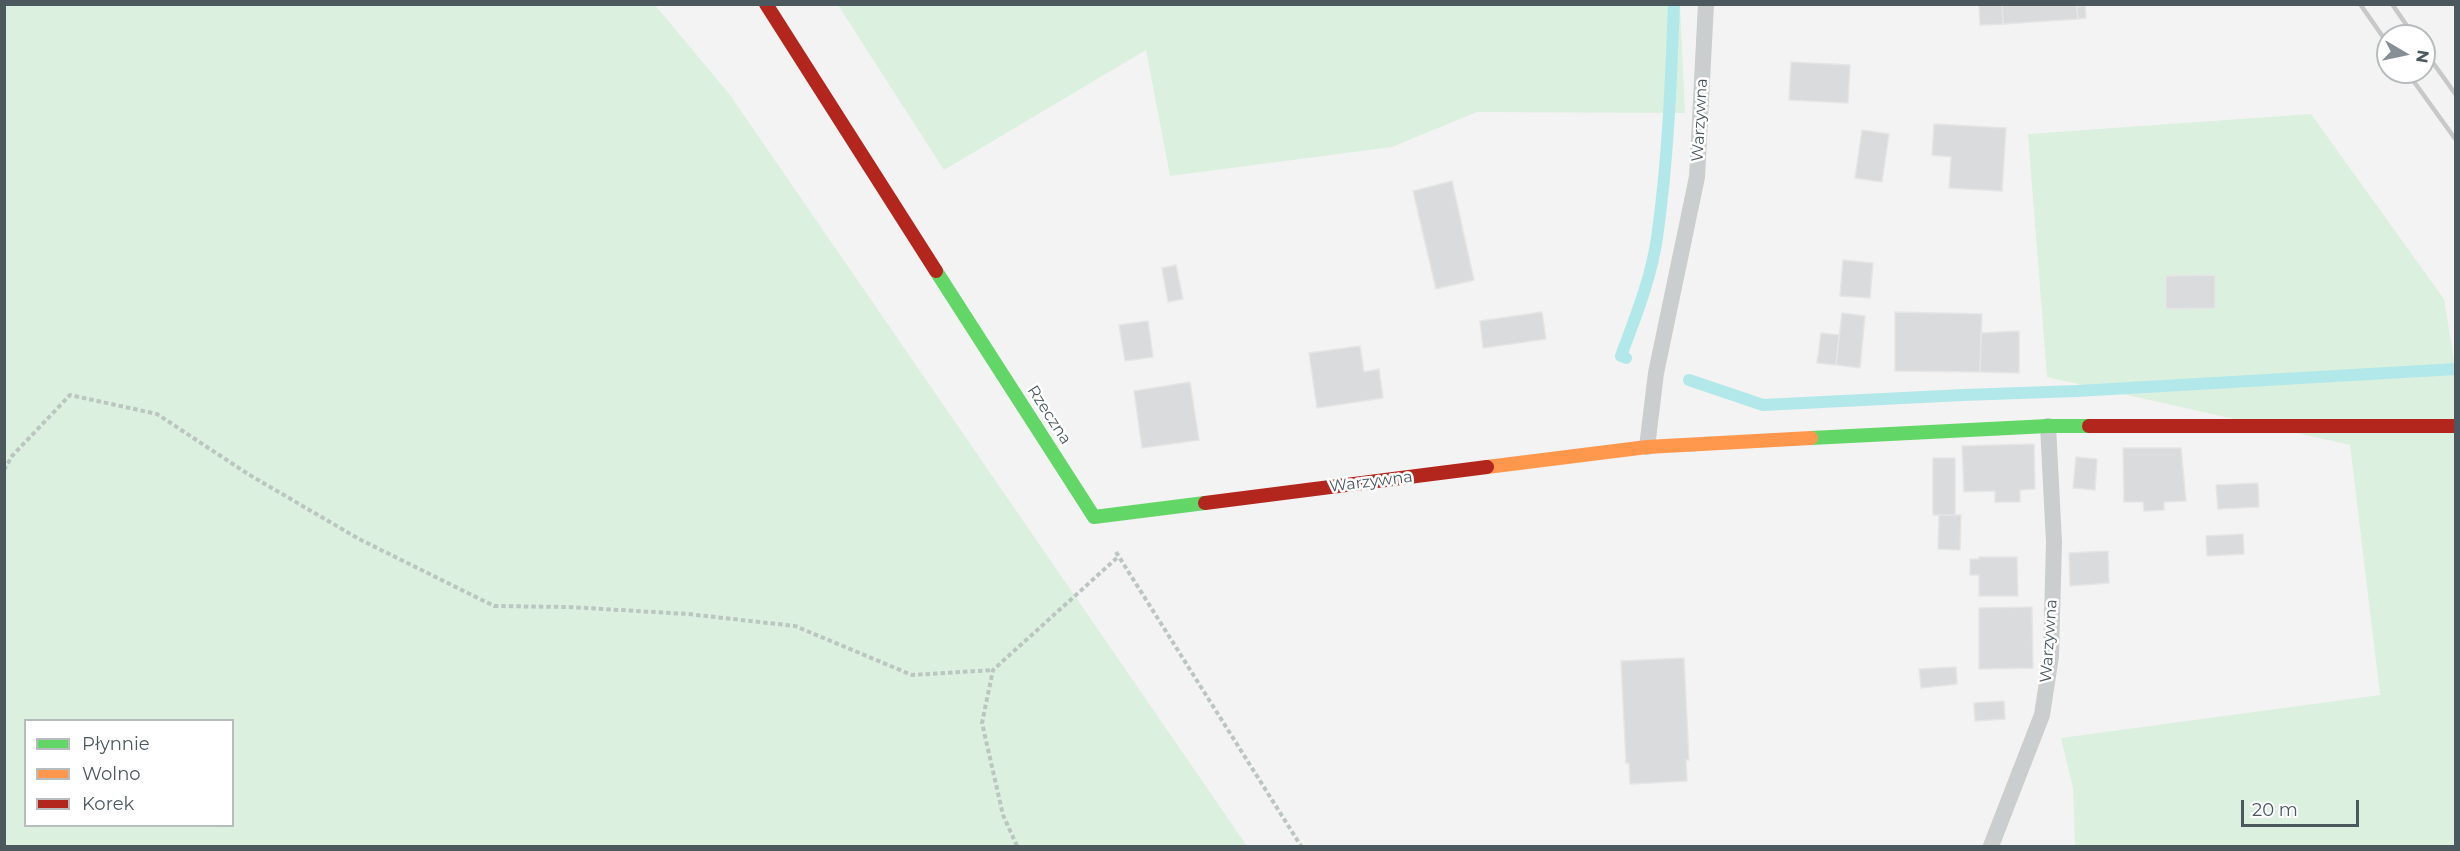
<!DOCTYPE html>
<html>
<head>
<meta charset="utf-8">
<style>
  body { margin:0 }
  #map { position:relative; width:2460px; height:851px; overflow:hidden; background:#f4f3f3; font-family:Montserrat,sans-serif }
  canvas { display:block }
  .frame { position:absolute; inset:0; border:6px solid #4b595f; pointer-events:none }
  .legend { position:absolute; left:24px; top:719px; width:210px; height:108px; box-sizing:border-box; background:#fff; border:2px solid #b7bdbf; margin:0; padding:8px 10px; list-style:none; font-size:18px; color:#4b595f }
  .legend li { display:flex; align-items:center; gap:12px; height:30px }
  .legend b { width:30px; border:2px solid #b7bdbf }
  .north { position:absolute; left:2376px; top:24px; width:60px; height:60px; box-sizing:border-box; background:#fff; border:2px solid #b7bdbf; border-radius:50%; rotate:99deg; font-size:16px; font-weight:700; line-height:24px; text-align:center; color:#4b595f }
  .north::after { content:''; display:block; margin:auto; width:21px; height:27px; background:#868f93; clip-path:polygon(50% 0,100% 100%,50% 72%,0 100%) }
  .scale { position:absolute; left:2241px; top:800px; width:118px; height:27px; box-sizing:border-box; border:3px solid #4b595f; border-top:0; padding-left:8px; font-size:18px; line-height:21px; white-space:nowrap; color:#4b595f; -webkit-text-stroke:4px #fff; paint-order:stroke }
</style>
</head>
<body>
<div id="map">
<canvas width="2460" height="851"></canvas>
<div class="frame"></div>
<ul class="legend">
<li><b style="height:8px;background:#63d668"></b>Płynnie</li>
<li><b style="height:8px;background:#ff974d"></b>Wolno</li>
<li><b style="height:8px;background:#b3261e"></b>Korek</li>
</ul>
<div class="north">N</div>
<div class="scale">20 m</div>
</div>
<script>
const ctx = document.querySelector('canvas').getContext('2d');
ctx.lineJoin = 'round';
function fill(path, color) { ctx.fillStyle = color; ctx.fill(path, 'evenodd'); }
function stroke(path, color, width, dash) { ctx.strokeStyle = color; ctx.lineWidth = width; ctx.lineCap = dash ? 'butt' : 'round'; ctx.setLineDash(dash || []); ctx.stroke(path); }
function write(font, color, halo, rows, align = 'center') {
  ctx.font = font + ' Montserrat,sans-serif'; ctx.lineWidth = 5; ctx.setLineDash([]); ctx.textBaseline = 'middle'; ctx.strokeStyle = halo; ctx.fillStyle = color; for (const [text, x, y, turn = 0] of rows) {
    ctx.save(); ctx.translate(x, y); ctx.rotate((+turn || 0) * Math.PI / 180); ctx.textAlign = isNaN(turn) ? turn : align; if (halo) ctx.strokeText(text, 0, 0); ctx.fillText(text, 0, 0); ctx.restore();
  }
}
const green = new Path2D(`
  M5,4L655,5L730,95L1247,846H5ZM26,720H232V826H26Z
  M838,5H1680L1685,113L1477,112L1392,147L1170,176L1146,50L944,170Z
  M2311,114L2444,299L2456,372L2455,846H2075L2073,788L2061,738L2380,695L2350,445L2047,377L2028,134Z`);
const stream = new Path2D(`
  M1626,358L1621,356C1635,318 1651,279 1657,238C1668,161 1671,82 1674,4
  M1689,380L1763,405L1963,395L2077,391L2456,369`);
const building = new Path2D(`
  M1979,4H2002L2003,24L1980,25Z
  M2002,4H2076L2078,19L2003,24Z
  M2085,6L2086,18L2078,19L2077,7Z
  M1791,62L1850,65L1848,103L1789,100Z
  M1934,124L2006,128L2002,191L1949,188L1951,157L1932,155Z
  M1862,130L1889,134L1882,182L1855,178Z
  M1452,181L1474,280L1436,289L1413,191Z
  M1843,260L1873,263L1870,298L1840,296Z
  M1176,265L1183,299L1168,302L1162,268Z
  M2215,275V308L2166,309V276Z
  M1542,312L1546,339L1483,348L1480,321Z
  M1895,312L1982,314L1980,372L1895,371Z
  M1842,313L1865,316L1860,368L1836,365Z
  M1148,321L1153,357L1125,361L1119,325Z
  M2019,331V373L1980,372L1981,333Z
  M1821,333L1839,335L1836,365L1817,363Z
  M1360,346L1364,372L1379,369L1383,398L1317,408L1309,353Z
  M1190,382L1199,440L1142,448L1134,391Z
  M2034,444L2035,489L2020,490V502H1995V491L1964,492L1962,446Z
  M2123,448H2181L2186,501L2164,502V510L2144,511L2143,502H2124Z
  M2076,457L2097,459L2095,490L2073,488Z
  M1933,458H1955V515H1933Z
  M2258,483L2259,507L2218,509L2216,485Z
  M1939,515H1961L1960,550L1938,549Z
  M2243,534L2244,554L2207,556L2206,536Z
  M2108,551L2109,583L2070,586L2069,553Z
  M1979,557H2017L2018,596H1979V575H1970V559H1979Z
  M2032,607L2033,668L1979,669V608Z
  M1684,658L1689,760H1686L1687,781L1630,784L1629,763H1626L1621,661Z
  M1956,667L1957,684L1921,688L1919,669Z
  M2004,701L2005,719L1975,721L1974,703Z`);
const path = new Path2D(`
  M4,470L12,456L70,395L157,414L248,474L359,539L494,606L569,607L688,614L795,626L912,675L993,670
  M1116,552L1301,846
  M1017,846L1003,815L982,723L993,670L1119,556`);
const lane = new Path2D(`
  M1647,447L1656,373L1697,177L1706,4
  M1991,846L2042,715L2051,656L2054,542L2048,426`);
const fast = new Path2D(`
  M936,271L1094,517L1205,503
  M1811,438L2048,426H2089`);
const slow = new Path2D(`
  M1487,467L1647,447L1811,438`);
const jam = new Path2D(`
  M766,4L936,271
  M2089,426H2456
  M1205,503L1487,467`);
const rail = new Path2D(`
  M2360,4L2388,44
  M2392,4L2414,36
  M2424,50L2456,95
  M2407,72L2456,140`);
const streetNames = [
  ["Warzywna",1700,120,-87],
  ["Rzeczna",1049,415,57],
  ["Warzywna",1371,482,-7],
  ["Warzywna",2049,641,-86]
];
fill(green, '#dbf0df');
stroke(stream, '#b3e8ea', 12);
fill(building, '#dadbdc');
stroke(building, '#e5e5e6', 1.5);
stroke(path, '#bbc6c1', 4, [4.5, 3]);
stroke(lane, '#cbcece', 16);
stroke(fast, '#63d668', 14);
stroke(slow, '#ff974d', 14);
stroke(jam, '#b3261e', 14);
stroke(rail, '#c7c8c9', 4.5);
write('16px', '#4b595f', '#fff', streetNames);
</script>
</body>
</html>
